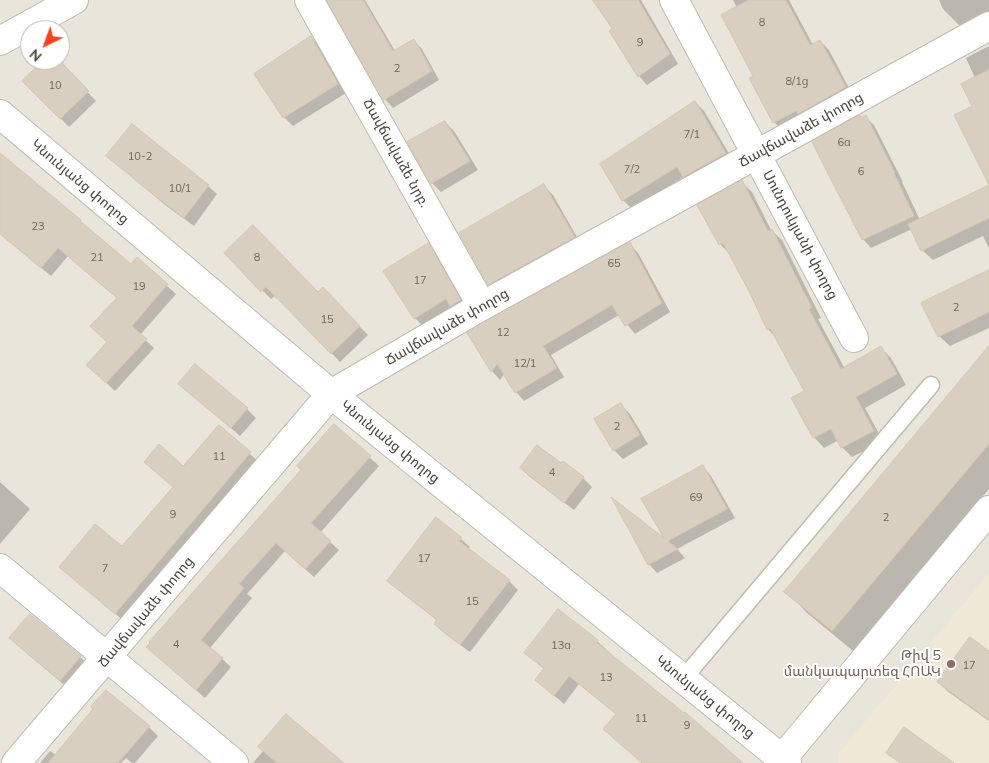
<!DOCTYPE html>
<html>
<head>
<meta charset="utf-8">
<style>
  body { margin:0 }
  #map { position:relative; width:989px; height:763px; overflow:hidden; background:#f6f3ec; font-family:Mulish,sans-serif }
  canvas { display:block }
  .north { position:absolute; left:20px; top:20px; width:50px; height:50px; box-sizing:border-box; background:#fff; border:1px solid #b7b4b0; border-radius:50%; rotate:222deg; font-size:14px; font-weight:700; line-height:20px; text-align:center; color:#4b4439 }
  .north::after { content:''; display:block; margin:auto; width:18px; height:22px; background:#fc3f1d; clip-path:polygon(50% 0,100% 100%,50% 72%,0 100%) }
</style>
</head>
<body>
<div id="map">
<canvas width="989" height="763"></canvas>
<div class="north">N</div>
</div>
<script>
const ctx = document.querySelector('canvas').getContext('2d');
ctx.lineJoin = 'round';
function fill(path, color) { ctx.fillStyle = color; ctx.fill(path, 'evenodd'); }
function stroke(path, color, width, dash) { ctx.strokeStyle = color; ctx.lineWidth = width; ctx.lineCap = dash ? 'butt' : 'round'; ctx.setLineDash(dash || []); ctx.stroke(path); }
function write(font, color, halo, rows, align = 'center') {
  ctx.font = font + ' Mulish,"Noto Sans Armenian",sans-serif'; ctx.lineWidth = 4; ctx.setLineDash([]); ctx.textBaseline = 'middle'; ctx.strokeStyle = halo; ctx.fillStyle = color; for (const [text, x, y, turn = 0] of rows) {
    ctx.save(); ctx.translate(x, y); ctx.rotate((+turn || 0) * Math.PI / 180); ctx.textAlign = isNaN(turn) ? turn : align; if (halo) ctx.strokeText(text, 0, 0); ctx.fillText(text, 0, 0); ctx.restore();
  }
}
const residential = new Path2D(`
  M0,0H989V763H0ZM30,30H60V60H30Z`);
const education = new Path2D(`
  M989,573V763H838V754Z`);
const shadow = new Path2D(`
  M328,0H365L395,51L414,41L422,49L439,80L393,108L385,99Z
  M594,0H641L678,64L647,85L639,76L613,30Z
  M733,0H789L813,45L820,41L829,50L853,96L783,131L774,122L754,77L737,8Z
  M939,0H989V19L964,30L943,9Z
  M311,38L320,46L346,93L293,126L284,117L255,75Z
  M989,46V183L974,107L975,78L966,58Z
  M46,60H57L96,101L69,127L24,81Z
  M695,102L704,111L734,162L693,185L684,177L632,209L623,200Z
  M865,117L874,125L903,182H902L920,220L989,186V248L983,236L933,260L922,250L912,229L871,248L863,239L862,118Z
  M445,122L454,131L478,170L441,192L432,183Z
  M0,153L80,221L131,266L137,259L176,294L140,335L154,348L115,391L97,374L109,342L118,298L68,256L51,276L0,234Z
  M117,164L208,186L217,194L194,226L165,205Z
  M741,182L752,192L771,230L782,240L821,318L818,319L845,369L881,348L891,358L906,385L865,408L883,441L852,457L842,447L839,440L824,448L814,437L805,392L776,338L768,329L731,255L720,244Z
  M544,186L553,195L582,246L498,293L489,284Z
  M630,244L638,253L670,312L635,334L619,315L551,355L564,377L524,401L516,392L504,374L500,380L492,371L468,334Z
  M428,245L437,254L469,309L424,327L415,318Z
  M226,253L318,293L322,289L368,335L340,362L276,295L271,299Z
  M989,272V328L950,346L939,336Z
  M989,362V489L853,651L806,612L786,591Z
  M189,392L247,409L256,418L240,436Z
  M621,405L630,414L648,444L623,459L614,450Z
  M334,425L379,466L320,533L339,550L314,577L285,551L247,594L252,598L210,648L231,667L205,698L157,656L302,470Z
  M219,427L259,462L125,622L60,567L122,548L174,488L184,467Z
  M561,465L583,478L592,487L574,510L530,477L521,468Z
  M703,467L711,476L735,518L677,549L685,558L657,573L649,564L668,543L642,499Z
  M0,482L30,509L0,544Z
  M461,539L470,547L468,550L509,581L518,590L470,652L444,633L435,624L438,621L397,589L388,581Z
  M597,641L606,649L604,651L741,763H644L617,715L579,684L564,704L536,680L544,669L525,653Z
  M20,647L80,657L89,665L69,689Z
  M989,652V721L947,691L939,682Z
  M149,727L158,736L135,763H132L126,758L121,763H40L50,751L56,755Z
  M263,751L343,763H253Z`);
const building = new Path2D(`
  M327,0H363L393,51L414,39L432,71L384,100Z
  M593,0H638L670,54L638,77L609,31L612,29Z
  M749,0H786L810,45L820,40L846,87L798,114L796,111L773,123L749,78L753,76L721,15Z
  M311,36L338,84L283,118L254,74Z
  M44,60H59L89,91L60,119L22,81Z
  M989,70V218L921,251L908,224L989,185L954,115L972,106L961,84Z
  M695,101L726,153L683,177L677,167L622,201L600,164Z
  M860,115L862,117L866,115L895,173H894L914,216L862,240L812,142Z
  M445,121L470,161L431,184L407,142Z
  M132,124L209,185L184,218L155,196L106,156Z
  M0,153L81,220L80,221L131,264L137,257L168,284L132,326L147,339L106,383L86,365L107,342L90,326L117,298L58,248L41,268L0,234Z
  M742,180L768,231L772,229L812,308L809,309L841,369L881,346L897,374L856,397L874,431L841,448L831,429L813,438L791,398L804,391L770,328L767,330L750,293L723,243L719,245L697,205Z
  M544,184L575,237L488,285L459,233Z
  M253,225L318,292L323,287L360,326L331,354L266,287L261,292L224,253Z
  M630,242L662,303L625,326L612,305L543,346L557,368L515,393L497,364L491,372L467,333Z
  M429,243L461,300L450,306L446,299L414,319L383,271Z
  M989,270V312L938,337L921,303Z
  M989,346V444L832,631L784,592Z
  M195,364L248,408L231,428L178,384Z
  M621,403L640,435L613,451L594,419Z
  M334,424L371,456L311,523L331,541L305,569L276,543L239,584L244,588L201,640L223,658L196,690L146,647L150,643L149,642L301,470L297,466Z
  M219,425L251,452L115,614L59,567L95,524L122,546L173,487L144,462L159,444L183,466Z
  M537,445L561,463L563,461L584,477L564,503L520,468Z
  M703,465L727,509L668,541L678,549L648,565L611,497L664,538L641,499Z
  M436,517L462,538L459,541L510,580L460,645L434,624L437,620L387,581Z
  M558,609L598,640L596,642L684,713L685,712L743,763H642L603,729L616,714L569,676L554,696L535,680L544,668L524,653Z
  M30,614L81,656L60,681L9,638Z
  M970,637L989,651V720L937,682Z
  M106,690L150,726L118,763H48L93,709L91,707Z
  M286,714L344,763H277L258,747Z
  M904,727L954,763H900L886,753Z`);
const service = new Path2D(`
  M683,679L931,385`);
const minor = new Path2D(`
  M309,0L482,306
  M674,0L854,338
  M0,41L74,0
  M0,114L331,394L787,763
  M0,568L234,763
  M782,759L989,510
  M16,763L331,394L482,306L989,26`);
const markers = [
  [951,664,5,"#8d6e63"]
];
const numberNames = [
  ["8",762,23],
  ["9",640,43],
  ["2",397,69],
  ["8/1g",797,82],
  ["10",55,86],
  ["7/1",692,135],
  ["6a",844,143],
  ["10-2",140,157],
  ["7/2",632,170],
  ["6",861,172],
  ["10/1",180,189],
  ["23",38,227],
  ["21",97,258],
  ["8",257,258],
  ["65",614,264],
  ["17",420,281],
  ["19",139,287],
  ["2",956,308],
  ["15",327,320],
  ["12",503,333],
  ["12/1",525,364],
  ["2",617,427],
  ["11",219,457],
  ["4",552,473],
  ["69",696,498],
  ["9",173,515],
  ["2",886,518],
  ["17",424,559],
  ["7",105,569],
  ["15",472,602],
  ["4",176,645],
  ["13a",561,646],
  ["17",969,666],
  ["13",606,678],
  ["11",641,719],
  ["9",687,726]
];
const streetNames = [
  ["Ճավճավաձե փողոց",801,130,-29],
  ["Ճավճավաձե նրբ.",396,153,61],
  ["Կնունյանց փողոց",80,182,40],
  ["Սունդուկյանի փողոց",800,235,62],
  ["Ճավճավաձե փողոց",447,327,-30],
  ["Կնունյանց փողոց",390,442,39],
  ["Ճավճավաձե փողոց",146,612,-50],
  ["Կնունյանց փողոց",705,697,39]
];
const educationNames = [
  ["Թիվ 5",941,656],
  ["մանկապարտեզ ՀՈԱԿ",941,672]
];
fill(residential, '#eae5da');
fill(education, '#efe8d6');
fill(shadow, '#0003');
fill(building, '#d8cfc1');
stroke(building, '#d3c7b4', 1);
stroke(service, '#c2bbae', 19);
stroke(minor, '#c2bbae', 30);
stroke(service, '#fff', 16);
stroke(minor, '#fff', 28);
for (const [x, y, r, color] of markers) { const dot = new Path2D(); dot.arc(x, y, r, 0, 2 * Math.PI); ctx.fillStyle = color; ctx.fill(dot); stroke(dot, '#fff', 2); }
write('11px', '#6e675b', null, numberNames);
write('14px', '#4b4439', '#fff', streetNames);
write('14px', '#785e54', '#fff', educationNames, 'right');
</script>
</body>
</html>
